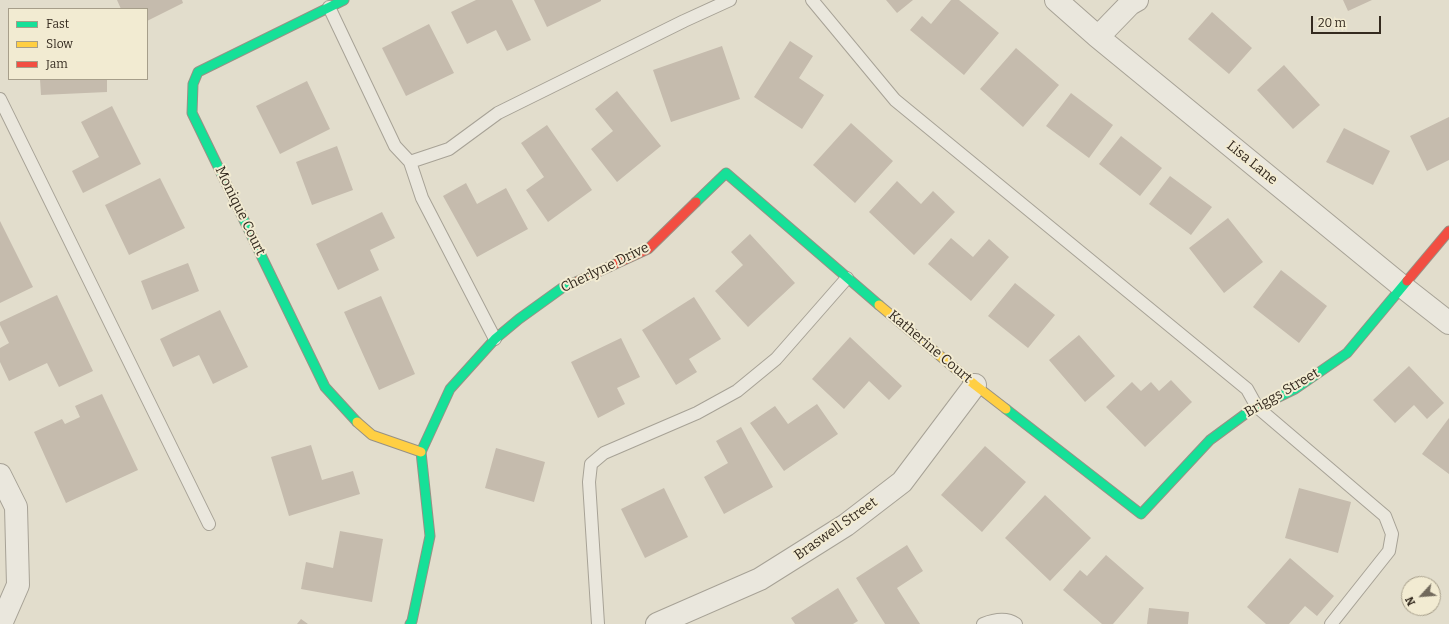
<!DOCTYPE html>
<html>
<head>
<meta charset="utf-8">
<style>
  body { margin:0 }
  #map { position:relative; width:1449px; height:624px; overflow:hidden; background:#e2ddcc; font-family:Bitter,serif }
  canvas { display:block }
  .legend { position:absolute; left:8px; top:8px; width:140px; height:72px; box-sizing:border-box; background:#f2ebd2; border:1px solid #a69e8a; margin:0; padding:5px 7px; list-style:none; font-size:12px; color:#342a1f }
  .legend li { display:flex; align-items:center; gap:8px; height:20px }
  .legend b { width:20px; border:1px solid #a69e8a }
  .north { position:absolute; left:1401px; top:576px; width:40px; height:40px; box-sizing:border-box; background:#f2ebd2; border:1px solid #a69e8a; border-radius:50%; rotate:244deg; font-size:11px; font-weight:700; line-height:16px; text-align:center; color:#342a1f }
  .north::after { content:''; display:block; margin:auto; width:14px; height:18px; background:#71695c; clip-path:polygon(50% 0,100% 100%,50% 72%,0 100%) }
  .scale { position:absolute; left:1311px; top:16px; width:70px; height:18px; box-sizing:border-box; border:2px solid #342a1f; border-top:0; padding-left:5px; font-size:12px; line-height:14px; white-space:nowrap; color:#342a1f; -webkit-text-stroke:3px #f2ebd2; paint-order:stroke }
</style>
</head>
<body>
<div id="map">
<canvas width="1449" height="624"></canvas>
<ul class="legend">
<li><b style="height:5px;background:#16e098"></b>Fast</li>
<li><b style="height:5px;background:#ffcf43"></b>Slow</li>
<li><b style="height:5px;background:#f24e42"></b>Jam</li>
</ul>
<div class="north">N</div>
<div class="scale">20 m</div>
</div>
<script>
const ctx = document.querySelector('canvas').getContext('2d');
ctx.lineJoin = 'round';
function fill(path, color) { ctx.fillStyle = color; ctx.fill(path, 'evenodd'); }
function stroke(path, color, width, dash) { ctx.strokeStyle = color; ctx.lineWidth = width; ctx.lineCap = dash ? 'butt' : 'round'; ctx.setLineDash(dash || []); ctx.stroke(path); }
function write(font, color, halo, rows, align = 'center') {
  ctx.font = font + ' Bitter,serif'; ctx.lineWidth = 4; ctx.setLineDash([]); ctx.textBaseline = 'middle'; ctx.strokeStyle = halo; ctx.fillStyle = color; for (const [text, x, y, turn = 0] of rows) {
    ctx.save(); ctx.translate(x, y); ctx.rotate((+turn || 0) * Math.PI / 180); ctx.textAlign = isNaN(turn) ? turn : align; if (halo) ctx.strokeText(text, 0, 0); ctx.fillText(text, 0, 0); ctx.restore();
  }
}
const building = new Path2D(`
  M117,0H182L183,3L147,21V9H121Z
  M476,0H512L531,40L507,51L496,30L467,44L451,12Z
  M534,0H601V1L547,27Z
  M886,0H913L897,13Z
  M951,0H959L999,33L964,75L910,30L922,16L931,24Z
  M1343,0H1372L1348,11Z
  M1212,12L1252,48L1229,74L1188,39Z
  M429,24L454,73L406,96L382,48Z
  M790,41L813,56L799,78L824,95L802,129L754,97Z
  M722,46L740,99L671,122L653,70Z
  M1016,48L1059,85L1023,127L980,89Z
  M1284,65L1320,105L1293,129L1257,90Z
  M40,79H107V92L41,95Z
  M307,81L330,129L280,154L256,106Z
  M617,91L661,146L617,182L591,149L613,131L595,109Z
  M1071,93L1113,125L1089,158L1046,126Z
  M112,106L141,164L83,193L72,171L99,157L81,122Z
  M1449,117V160L1427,171L1410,136Z
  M851,123L893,161L855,203L813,165Z
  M547,125L592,190L548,222L526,190L544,177L521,143Z
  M1344,128L1390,151L1373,185L1326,162Z
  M1121,136L1162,168L1140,196L1099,164Z
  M337,146L353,190L312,205L296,162Z
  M1170,176L1212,207L1191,235L1149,204Z
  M160,178L185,228L129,255L105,205Z
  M897,181L921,204L933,191L955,212L914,255L869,212Z
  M466,183L477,204L506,188L528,229L477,257L443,196Z
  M382,212L395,238L370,250L379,270L338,290L316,244Z
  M1228,218L1263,262L1224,293L1189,248Z
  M0,221L33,287L0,303Z
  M750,234L795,283L748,327L715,291L743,265L731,252Z
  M951,238L973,257L989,239L1009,257L971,301L928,264Z
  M188,263L199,291L152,310L141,281Z
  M1281,270L1327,306L1299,343L1253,307Z
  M1015,283L1055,315L1028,348L988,316Z
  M57,295L93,371L59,387L47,363L9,381L0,362V348L9,343L0,325V322Z
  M381,296L415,374L379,390L344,312Z
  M694,297L721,339L689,359L697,372L676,385L642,330Z
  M220,310L248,367L213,384L199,355L173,367L160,339Z
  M1079,335L1115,376L1085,402L1049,360Z
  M850,337L902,386L889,400L869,381L844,409L812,379Z
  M621,338L640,377L617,388L625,404L598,418L571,362Z
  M1409,366L1444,403L1427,419L1414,405L1395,423L1373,400Z
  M1171,380L1192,402L1145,447L1106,407L1132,382L1141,391L1151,382L1159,391Z
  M102,394L138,470L66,503L34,432L62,419L65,424L80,417L75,406Z
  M817,404L838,434L784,471L750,423L775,406L788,424Z
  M1449,418V474L1422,454Z
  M741,427L773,487L724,514L704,477L728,463L716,441Z
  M311,445L322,480L353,471L360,494L289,516L271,457Z
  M985,446L1026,482L982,532L941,495Z
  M496,448L545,462L534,502L485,488Z
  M664,488L688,537L645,558L621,509Z
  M1299,488L1351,502L1338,553L1285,538Z
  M1045,495L1091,538L1050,581L1005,538Z
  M340,531L383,539L372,602L301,589L306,562L333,568Z
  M907,545L923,571L897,588L920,624H885L856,578Z
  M1106,555L1144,588L1113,624H1102L1063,590L1080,570L1087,576Z
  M1290,558L1334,596L1317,616L1305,606L1289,624H1266L1247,607Z
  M838,588L858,621L853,624H795L791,618Z
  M1149,608L1189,612L1188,624H1147Z
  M301,619L308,624H297Z`);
const lane = new Path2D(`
  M812,0L895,100L1247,389L1257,407L1385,516L1392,534L1389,551L1331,624
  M329,7L395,146L410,162L449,149L498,113L684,21L730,0
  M0,99L209,524
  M410,162L422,198L495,339
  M598,624L589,482L591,464L604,453L697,413L737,391L776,359L847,278
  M983,624C993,620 1006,617 1016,624`);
const street = new Path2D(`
  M1056,0L1098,37L1403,287L1449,323
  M1098,37L1130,4L1137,0
  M0,475L16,507L18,585L1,624
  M657,624L760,579L846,525L902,482L975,385`);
const fast = new Path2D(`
  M344,0L198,72L193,84L192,113L325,387L357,422
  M696,202L726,173L879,305
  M1006,409L1141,514L1210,440L1248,412L1295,389L1347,353L1407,281
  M410,624L412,621L430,536L421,452L450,389L495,339L519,319L562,288L576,282`);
const slow = new Path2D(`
  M879,305L975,385L1006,409
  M357,422L372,435L421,452`);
const jam = new Path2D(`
  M1407,281L1449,231
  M576,282L648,249L696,202`);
const streetNames = [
  ["Lisa Lane",1252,163,39],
  ["Monique Court",240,211,64],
  ["Cherlyne Drive",605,268,-26],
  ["Katherine Court",930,347,40],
  ["Briggs Street",1282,393,-30],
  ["Braswell Street",836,529,-35]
];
fill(building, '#c5bbad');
stroke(lane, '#a7a296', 14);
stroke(street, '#a7a296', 24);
stroke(fast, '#979185', 11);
stroke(slow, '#979185', 11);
stroke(jam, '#979185', 11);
stroke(lane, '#eae7dd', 12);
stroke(street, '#eae7dd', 22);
stroke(fast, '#16e098', 9);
stroke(slow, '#ffcf43', 9);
stroke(jam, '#f24e42', 9);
write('14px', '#342a1f', '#f2ebd2', streetNames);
</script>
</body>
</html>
